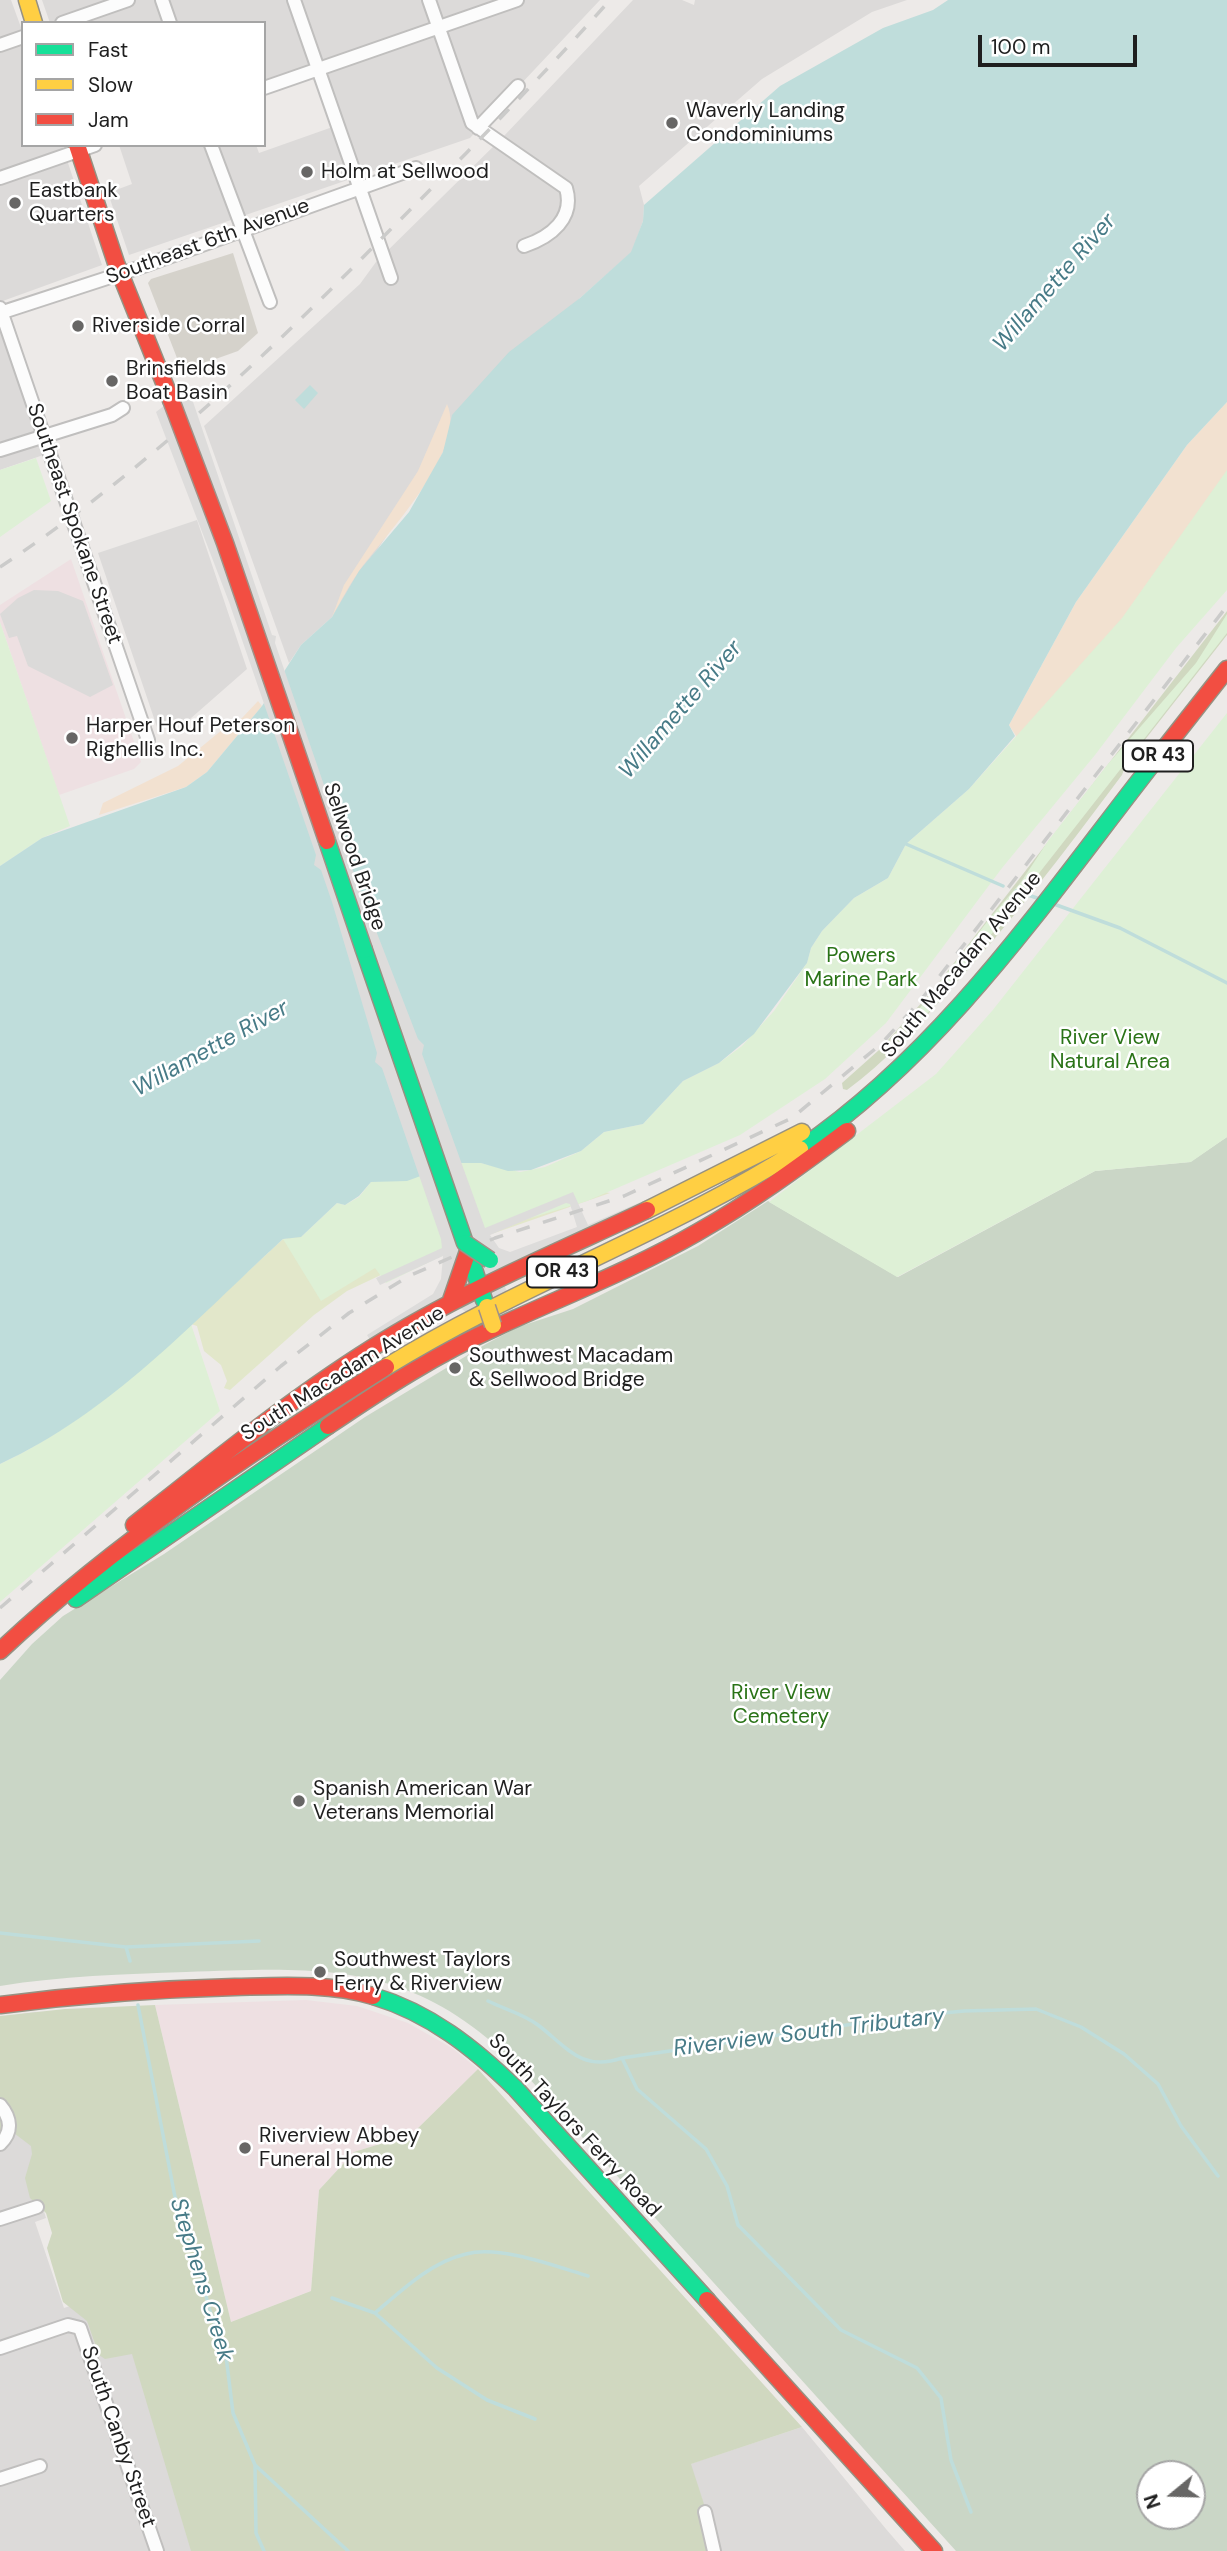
<!DOCTYPE html>
<html>
<head>
<meta charset="utf-8">
<style>
  body { margin:0 }
  #map { position:relative; width:1227px; height:2551px; overflow:hidden; background:#edeae8; font-family:"DM Sans",sans-serif }
  canvas { display:block }
  .legend { position:absolute; left:21px; top:21px; width:245px; height:126px; box-sizing:border-box; background:#fff; border:2px solid #a5a5a5; margin:0; padding:9px 12px; list-style:none; font-size:21px; color:#1f1f1f }
  .legend li { display:flex; align-items:center; gap:14px; height:35px }
  .legend b { width:35px; border:2px solid #a5a5a5 }
  .north { position:absolute; left:1136px; top:2460px; width:70px; height:70px; box-sizing:border-box; background:#fff; border:2px solid #a5a5a5; border-radius:50%; rotate:251deg; font-size:19px; font-weight:700; line-height:28px; text-align:center; color:#1f1f1f }
  .north::after { content:''; display:block; margin:auto; width:24px; height:32px; background:#676665; clip-path:polygon(50% 0,100% 100%,50% 72%,0 100%) }
  .scale { position:absolute; left:978px; top:35px; width:159px; height:32px; box-sizing:border-box; border:4px solid #1f1f1f; border-top:0; padding-left:9px; font-size:21px; line-height:24px; white-space:nowrap; color:#1f1f1f; -webkit-text-stroke:5px #fff; paint-order:stroke }
</style>
</head>
<body>
<div id="map">
<canvas width="1227" height="2551"></canvas>
<ul class="legend">
<li><b style="height:9px;background:#16e098"></b>Fast</li>
<li><b style="height:9px;background:#ffcf43"></b>Slow</li>
<li><b style="height:9px;background:#f24e42"></b>Jam</li>
</ul>
<div class="north">N</div>
<div class="scale">100 m</div>
</div>
<script>
const ctx = document.querySelector('canvas').getContext('2d');
ctx.lineJoin = 'round';
function fill(path, color) { ctx.fillStyle = color; ctx.fill(path, 'evenodd'); }
function stroke(path, color, width, dash) { ctx.strokeStyle = color; ctx.lineWidth = width; ctx.lineCap = dash ? 'butt' : 'round'; ctx.setLineDash(dash || []); ctx.stroke(path); }
function write(font, color, halo, rows, align = 'center') {
  ctx.font = font + ' "DM Sans",sans-serif'; ctx.lineWidth = 5; ctx.setLineDash([]); ctx.textBaseline = 'middle'; ctx.strokeStyle = halo; ctx.fillStyle = color; for (const [text, x, y, turn = 0] of rows) {
    ctx.save(); ctx.translate(x, y); ctx.rotate((+turn || 0) * Math.PI / 180); ctx.textAlign = isNaN(turn) ? turn : align; if (halo) ctx.strokeText(text, 0, 0); ctx.fillText(text, 0, 0); ctx.restore();
  }
}
const residential = new Path2D(`
  M0,0H11L23,33V145H62L102,265L0,302Z
  M42,0H600L470,138L129,255L108,193L132,184L119,145H256L259,153L341,124L320,64L264,83V23H50Z
  M633,0H682L694,5L695,0H907L872,12L762,79L639,186L644,205L643,221L632,252L580,298L443,452L332,617L301,645L289,663L204,426L360,284L376,262L503,137Z
  M0,312L49,453L0,470Z
  M197,520L247,669L190,719L158,730L98,553Z
  M36,2012L38,2192L46,2218L35,2222L64,2308L127,2287L216,2551H0V2017Z
  M802,2427L886,2529L905,2551H706L718,2547L690,2464Z`);
const commercial = new Path2D(`
  M71,559L141,762L134,769L59,795L0,622V605Z
  M306,2000L357,2006L408,2023L452,2048L478,2069L412,2134L354,2152L319,2190L311,2291L231,2322L155,2005Z`);
const religious = new Path2D(`
  M34,590L58,591L83,601L113,685L90,697L28,666L17,636L9,638L0,614L18,598Z`);
const construction = new Path2D(`
  M233,253L258,333L238,351L182,371L148,283L151,279Z`);
const grass = new Path2D(`
  M604,1192L610,1193L402,1265L347,1291L314,1315L230,1390L224,1388L227,1381L221,1365L204,1351L197,1326L191,1324L283,1239Z`);
const forest = new Path2D(`
  M1227,611V635L1126,764L1122,775C1066,850 1010,924 947,993C916,1028 885,1062 847,1090L843,1089L842,1083L879,1050L933,990Z
  M155,2005L231,2322L311,2291L319,2190L354,2152L412,2134L478,2069L802,2427L691,2464L718,2547L706,2551H191L132,2354L105,2359L99,2355L87,2321L63,2302L47,2248L52,2233L46,2213L30,2198L25,2178L32,2154L31,2146L6,2127L0,2135V2016L65,2009Z`);
const sand = new Path2D(`
  M1227,402V491L1022,745L1009,725L1076,602L1187,445Z
  M447,404C468,450 385,535 360,570C349,585 341,601 332,617L344,585L418,471Z
  M258,701L262,706L207,772L186,787L99,815L103,803L178,766L228,725L242,718Z`);
const cemetery = new Path2D(`
  M1227,1137V2551H956L517,2065C412,1961 324,1967 186,1972C124,1974 61,1976 0,1986V1680L32,1644L63,1616L164,1554L365,1417L486,1344L518,1327L573,1309L698,1246L768,1201L898,1277L1095,1171L1190,1162ZM1150,2474H1192V2516H1150Z`);
const park = new Path2D(`
  M36,458L51,501L0,537V470Z
  M1227,470V590L1176,648L1095,755L1002,868L886,1023L825,1079L740,1135L587,1201L504,1226L386,1283L375,1268L321,1301L283,1239L301,1237L337,1203L345,1205L359,1197L371,1182L415,1177L456,1163H481L520,1172L545,1167L581,1151L604,1132L643,1124L683,1081L719,1063L742,1046L774,1011L807,963L811,948L822,931L854,898L888,878L906,844L969,789L1122,618Z
  M1227,614V633L950,987L912,1031L909,1022L990,918L1021,882L1048,841L1108,764L1196,663Z
  M0,622L70,826L42,838L0,866Z
  M1227,713V1137L1191,1162L1095,1171L897,1277L769,1202L936,1074L992,1011Z
  M191,1324L220,1411L0,1602V1464C73,1430 133,1378 191,1324Z`);
const water = new Path2D(`
  M948,0H1227V402L1187,445L1076,602L1009,725L1015,736L969,789L906,844L888,878L854,898L822,931L811,948L807,963L754,1034L719,1063L683,1081L643,1124L604,1132L581,1151L531,1170L508,1171L481,1163H456L407,1181L371,1182L359,1196L345,1205L337,1203L301,1237L283,1239C195,1320 111,1413 0,1464V866L42,838L186,787L207,772L262,706L301,645L332,617L359,571L409,512L443,452L452,415L509,352L580,298L631,252L643,221L644,205L780,86L883,28L933,10Z
  M310,385L318,393L304,409L295,400Z`);
const pier = new Path2D(`
  M188,387L272,635L276,636L275,643L345,846L352,852L349,860L361,892L418,1039L424,1045L422,1054L485,1228L573,1192L588,1225L659,1194L504,1284L515,1314L474,1335L466,1312L456,1305L376,1350L367,1335L433,1294L441,1279L443,1256L380,1285L376,1278L442,1248L441,1239L382,1068L375,1062L377,1053L332,902L321,870L314,865L316,855L229,602L156,412ZM566,1203L570,1204L577,1227L510,1252L499,1248L490,1235Z`);
const stream = new Path2D(`
  M906,844L1003,886
  M1016,891L1037,898
  M1051,903L1120,928L1227,983
  M0,1933L126,1947L130,1961
  M126,1947L259,1941
  M488,2001C504,2009 524,2014 538,2025C567,2047 581,2072 622,2058L637,2089L706,2149L727,2186L738,2225L841,2330L917,2368L941,2398L951,2460L971,2512
  M138,2005L175,2197L198,2257L208,2305L226,2356L233,2413L255,2465L256,2533L264,2551
  M622,2058L901,2017L964,2011L1036,2009L1081,2027L1124,2054L1158,2084L1181,2126L1218,2176
  M332,2298L375,2313C402,2290 431,2262 466,2254C500,2245 555,2266 588,2276
  M375,2313L437,2368L487,2400L535,2419
  M255,2465L348,2551`);
const street = new Path2D(`
  M162,0L170,23
  M294,0L391,278
  M429,0L472,123L566,188C575,218 551,237 524,246
  M62,23L128,0
  M0,45L23,37
  M264,88L517,0
  M478,128L518,86
  M211,145L270,302
  M0,178L95,145
  M0,308L148,740
  M0,313L138,268L416,168
  M0,450L112,415L123,408
  M0,2105C11,2118 13,2132 0,2144
  M0,2219L37,2207
  M0,2348L68,2325L80,2328L157,2551
  M0,2479L40,2466
  M705,2512L714,2551`);
const fast = new Path2D(`
  M364,950L465,1243
  M800,1149C946,1049 1045,901 1153,763
  M468,1251L484,1300
  M76,1599L328,1426
  M373,1996C430,2013 474,2048 516,2089L707,2300`);
const slow = new Path2D(`
  M27,0L34,23
  M647,1210L802,1132
  M386,1367C519,1285 668,1233 800,1149`);
const jam = new Path2D(`
  M77,145L116,263L171,400
  M1153,763L1227,669
  M450,1303L468,1251
  M328,1426C381,1390 438,1353 497,1327C564,1296 634,1269 698,1232C751,1202 799,1167 847,1131
  M134,1525C212,1463 288,1401 372,1348C459,1293 555,1253 647,1210
  M0,1651C116,1542 251,1452 386,1367
  M0,2005C78,1995 156,1989 235,1987C281,1986 329,1983 373,1996
  M707,2300L934,2551`);
const rail = new Path2D(`
  M0,567C144,472 267,355 387,233C463,157 539,80 610,0
  M0,1608L281,1366L349,1313L409,1276L495,1238L624,1196L792,1118L881,1044L921,1000L1227,606`);
const fastBridge = new Path2D(`
  M327,841L364,950
  M465,1243L490,1260`);
const slowBridge = new Path2D(`
  M487,1307L493,1325`);
const jamBridge = new Path2D(`
  M171,400L225,543L327,841`);
const markers = [
  [672,123,7,"#676665"],
  [307,172,7,"#676665"],
  [15,203,7,"#676665"],
  [78,326,7,"#676665"],
  [112,381,7,"#676665"],
  [72,738,7,"#676665"],
  [455,1368,7,"#676665"],
  [299,1801,7,"#676665"],
  [320,1972,7,"#676665"],
  [245,2148,7,"#676665"]
];
const shields = [
  [1158,756,70],
  [562,1272,70]
];
const shieldNames = [
  ["OR 43",1158,756],
  ["OR 43",562,1272]
];
const poiNames = [
  ["Waverly Landing",686,111],
  ["Condominiums",686,135],
  ["Holm at Sellwood",321,172],
  ["Eastbank",29,191],
  ["Quarters",29,215],
  ["Riverside Corral",92,326],
  ["Brinsfields",126,369],
  ["Boat Basin",126,393],
  ["Harper Houf Peterson",86,726],
  ["Righellis Inc.",86,750],
  ["Southwest Macadam",469,1356],
  ["& Sellwood Bridge",469,1380],
  ["Spanish American War",313,1789],
  ["Veterans Memorial",313,1813],
  ["Southwest Taylors",334,1960],
  ["Ferry & Riverview",334,1984],
  ["Riverview Abbey",259,2136],
  ["Funeral Home",259,2160]
];
const streetNames = [
  ["Southeast 6th Avenue",208,242,-20],
  ["Southeast Spokane Street",74,524,71],
  ["Sellwood Bridge",354,857,71],
  ["South Macadam Avenue",962,965,-50],
  ["South Macadam Avenue",343,1374,-32],
  ["South Taylors Ferry Road",574,2126,47],
  ["South Canby Street",118,2437,71]
];
const parkNames = [
  ["Powers",861,956],
  ["Marine Park",861,980],
  ["River View",1110,1038],
  ["Natural Area",1110,1062],
  ["River View",781,1693],
  ["Cemetery",781,1717]
];
const waterNames = [
  ["Willamette River",1055,283,-49],
  ["Willamette River",681,710,-49],
  ["Willamette River",211,1049,-29],
  ["Riverview South Tributary",809,2033,-7],
  ["Stephens Creek",201,2280,73]
];
fill(residential, '#dcdad9');
fill(commercial, '#eee0e2');
fill(religious, '#dbdad9');
fill(construction, '#d5d2cb');
fill(grass, '#e2e7ca');
fill(forest, '#d0d8c0');
fill(sand, '#f2e1d0');
fill(cemetery, '#cad6c6');
fill(park, '#def0d6');
fill(water, '#bfdddb');
fill(pier, '#dddcdb');
stroke(stream, '#bfdddb', 3.5);
stroke(street, '#c0bfbe', 16);
stroke(fast, '#969182', 19);
stroke(slow, '#969182', 19);
stroke(jam, '#969182', 19);
stroke(street, '#fcfcfc', 12);
stroke(fast, '#16e098', 16);
stroke(slow, '#ffcf43', 16);
stroke(jam, '#f24e42', 16);
stroke(rail, '#cbcbca', 3.5, [14, 14]);
stroke(fastBridge, '#a19187', 19, []);
stroke(slowBridge, '#a19187', 19, []);
stroke(jamBridge, '#a19187', 19, []);
stroke(fastBridge, '#16e098', 16);
stroke(slowBridge, '#ffcf43', 16);
stroke(jamBridge, '#f24e42', 16);
for (const [x, y, r, color] of markers) { const dot = new Path2D(); dot.arc(x, y, r, 0, 2 * Math.PI); ctx.fillStyle = color; ctx.fill(dot); stroke(dot, '#fff', 2.5); }
for (const [x, y, w] of shields) { const box = new Path2D(); box.roundRect(x - w / 2, y - 15.5, w, 31, 5); ctx.fillStyle = '#fff'; ctx.fill(box); stroke(box, '#1f1f1f', 2); }
write('bold 19px', '#1f1f1f', null, shieldNames);
write('21px', '#1f1f1f', '#fff', poiNames, 'left');
write('21px', '#1f1f1f', '#fff', streetNames);
write('21px', '#2a7317', '#fff', parkNames);
write('italic 23px', '#477b87', '#fff', waterNames);
</script>
</body>
</html>
